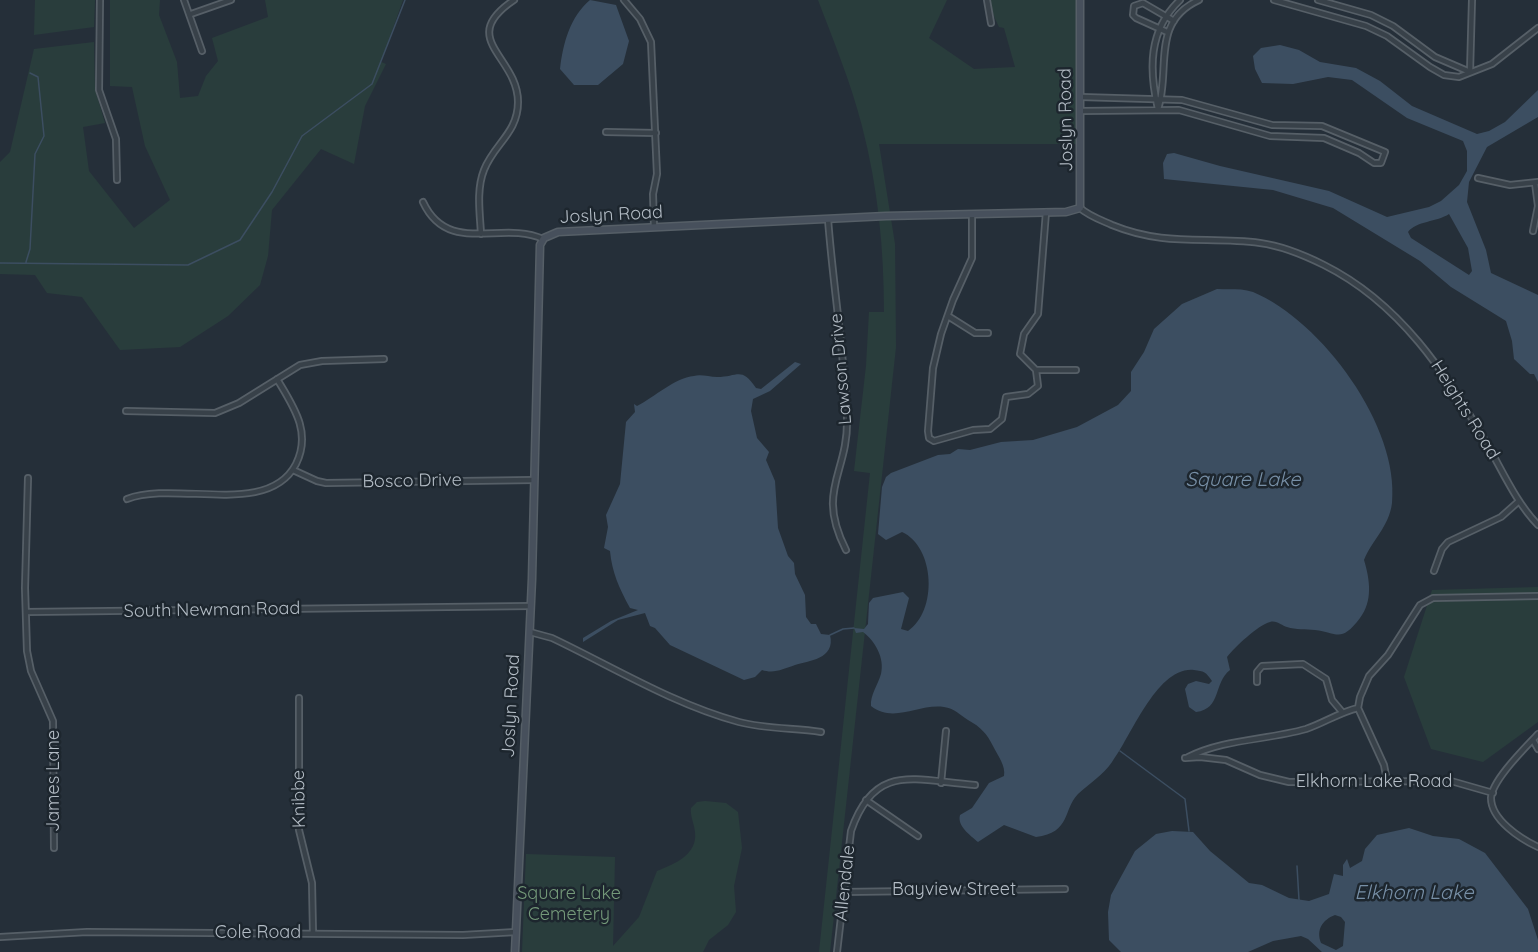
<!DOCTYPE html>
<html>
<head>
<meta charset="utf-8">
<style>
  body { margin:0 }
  canvas { display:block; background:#252f39 }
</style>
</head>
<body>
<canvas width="1538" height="952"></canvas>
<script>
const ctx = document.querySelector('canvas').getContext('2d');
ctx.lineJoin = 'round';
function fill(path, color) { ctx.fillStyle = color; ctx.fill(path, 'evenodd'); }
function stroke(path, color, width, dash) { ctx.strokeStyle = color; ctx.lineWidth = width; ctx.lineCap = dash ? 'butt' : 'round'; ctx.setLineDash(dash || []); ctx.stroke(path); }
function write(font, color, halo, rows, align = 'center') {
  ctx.font = font + ' Quicksand,sans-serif'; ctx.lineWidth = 5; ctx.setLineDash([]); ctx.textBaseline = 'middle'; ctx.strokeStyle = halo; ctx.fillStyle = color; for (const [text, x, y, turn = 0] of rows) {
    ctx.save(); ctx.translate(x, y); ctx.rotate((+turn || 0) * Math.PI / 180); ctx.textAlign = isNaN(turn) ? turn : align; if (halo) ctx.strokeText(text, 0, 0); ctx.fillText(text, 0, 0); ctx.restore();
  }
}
const green = new Path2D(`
  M35,0H95L94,27L34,35Z
  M110,0H160L159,15L177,62L180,98L198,96L206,76L218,61L212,38L268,17L265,0H403L381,62L386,64L365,106L354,164L321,149L272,210L268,256L260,285L228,316L180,347L120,350L82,297L47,293L35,275L0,274V162L10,152L34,49L94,42L95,89L105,123L83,127L89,171L134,228L170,200L145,146L132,87L110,86Z
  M818,0H947L929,38L974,69L1015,67L1004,28L999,27L990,8V0H1077L1078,144H879L895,244L896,347L830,952H819L870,473L854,471L866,366L869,312H884C884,249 878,187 862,126C851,83 834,42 818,0Z
  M1538,587V722L1483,762L1431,749L1404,677L1432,590Z
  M705,801L726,803L738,812L742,848L734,886L736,912L728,925L709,940L703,952H522L526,854L615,857L613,946L639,917L657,871C674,864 698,855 695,832C694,823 690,816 691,808L697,802Z`);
const water = new Path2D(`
  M590,0L616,5L629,41L623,64L598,85H574L560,69C563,43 570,17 590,0Z
  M1280,45L1299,50L1320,62L1356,68L1380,81L1412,106L1477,134L1489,131L1505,122L1538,90V117L1487,147L1469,182L1467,202L1486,250L1491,273L1538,295V382L1534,374H1530L1514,359L1512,341L1506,321L1451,287L1420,261L1333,208L1273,190L1164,179L1163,163L1167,154L1174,153L1220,166L1329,191L1387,217L1429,207L1441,201L1459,185L1467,171V151L1463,141L1407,118L1352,80L1328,77L1293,84L1262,83L1255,69L1253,56L1261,48ZM1449,214L1468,248L1472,271L1469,275L1411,238L1408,232C1416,221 1437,222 1449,214Z
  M1217,289C1229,290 1241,288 1253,292C1322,321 1400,427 1392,503C1389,527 1372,540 1364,560C1370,580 1373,601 1360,618C1341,643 1338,633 1315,630C1306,629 1296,630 1287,627C1282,626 1277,620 1270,622C1258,625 1235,647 1227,657L1230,670C1213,683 1222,709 1196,712L1189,707L1185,689L1188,684L1196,681L1209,684L1212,681C1206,672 1204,671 1194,670C1157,666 1131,737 1112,762C1103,775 1090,783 1078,794C1063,809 1071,833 1036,837L1004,825L978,842C970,835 957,826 960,815L972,808L989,783L1004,776C1006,766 998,756 993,746C987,734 981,727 968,720C960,715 954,708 944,707C919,703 894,724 871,706C870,695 878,685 881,674C885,658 875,641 863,632L856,633L854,628L864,629L868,624L869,603L873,598L903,592L909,598L901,629L908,631C938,611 935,547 902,532L886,540L878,534L882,487L886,477L891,473L938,455L950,454L958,449L970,450L1001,442L1033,440L1077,427L1118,405L1131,391V372L1144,352L1154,329L1182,304Z
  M795,362L801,364L770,391L753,399L751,411L757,438L769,452L766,460L775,481L778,528L788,556L794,563L795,574L805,595L806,617L811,624H816L821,634L830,635C836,659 808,661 795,665C783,669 774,674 762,670L755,677L744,680L670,645L655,628L650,626L645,613L618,620L583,642V638L611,621L638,610L630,608C619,588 612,572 610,551L604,548L608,527L606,515L620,484L626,422L635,412L634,404L637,406C655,397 674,378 694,376C701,374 709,377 717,377C738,377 741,366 756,388L761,389Z
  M1409,828L1433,836L1459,839L1485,853L1528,909L1538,940V952H1322L1308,939L1301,936L1273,941L1248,952H1121L1109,940L1108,912L1111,895L1135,851L1156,834L1172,831L1193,832L1210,851L1249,883L1262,885L1289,898L1309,901L1329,894L1334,874L1343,876V865L1347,859L1350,868L1362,861L1365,849L1377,835ZM1335,915L1341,917L1345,922L1343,946L1336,950L1321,943C1316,930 1322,920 1335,915Z`);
const stream = new Path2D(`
  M26,262L30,249L35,154L44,136L38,77L30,73
  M0,263L188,265L240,240L272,192L302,136L372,84L405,0
  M830,635L843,629L854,628
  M1120,751L1185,799L1189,831
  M1297,866L1299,900`);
const street = new Path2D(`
  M100,0L99,90L116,139L117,180
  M184,0L202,51
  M624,0L640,19L651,42L657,174L653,194L654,227
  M987,0L991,23
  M1274,0L1366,26L1387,36L1430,67L1444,75L1459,77L1492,64L1538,28
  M1318,0L1371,15L1393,26L1435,57L1470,72
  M191,14L231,0
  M1167,32L1136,18L1133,15L1134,6L1143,3L1174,21
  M1470,72L1472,0
  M1081,97L1182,100L1272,125L1322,126L1385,152L1381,163H1374L1359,153L1324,138L1270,136L1179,110L1081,111
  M1158,109C1171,70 1150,22 1199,0
  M1158,109C1149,70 1148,30 1180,0
  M606,132L656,133
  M1478,178L1510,185L1538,182
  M423,202C448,256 502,220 543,239
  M1080,208C1089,216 1101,220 1112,225C1166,247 1206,236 1260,243C1283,246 1304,255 1324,265C1400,303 1446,373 1487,444C1503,472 1516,502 1538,525
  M972,214V258L953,300L941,334L933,368L928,431L929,438L934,441L973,430L990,429L1002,419L1006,397L1028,394L1038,386L1036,370L1020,354L1024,334L1038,314L1046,212
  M828,219C833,285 844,351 847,417C849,474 815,489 846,550
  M1533,231L1538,206L1535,183
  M481,234C480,214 476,190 484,170C494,144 518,133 518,102C518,56 456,39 514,0
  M948,316L975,333H988
  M1036,370H1076
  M126,411L215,413L239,403L300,365L322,361L384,359
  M293,470L317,481L326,483L533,480
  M28,478L25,588L27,651L31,671L53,721L54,848
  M127,499C176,480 268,518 296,464C312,432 293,406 277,379
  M1434,571L1442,549L1448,542L1501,517L1519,501
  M26,612L531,606
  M530,632L552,638C613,667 673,704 739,722C766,729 794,728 821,732
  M1257,682V672L1262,666L1303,664L1326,679L1332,700L1343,713
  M299,698V830L312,883L313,933
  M1538,734C1526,747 1492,780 1491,798C1491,820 1521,839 1538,847
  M1533,740L1538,749
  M1188,757C1224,739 1267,740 1306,729C1324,723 1340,712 1358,708
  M1185,758L1200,757L1226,760L1260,775L1289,782L1451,781L1493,793
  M1387,781L1384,765L1358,708L1360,697L1369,676L1388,655L1420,605L1433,598L1538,596
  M941,783L946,731
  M866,800L918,836
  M843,892L1065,889
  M0,937L87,932L463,935L516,932
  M837,952L851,831C875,761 916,781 975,785`);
const secondary = new Path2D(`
  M515,952L532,579L540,245L544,238L558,232L886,216L1066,212L1080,208V0`);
const streetNames = [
  ["Joslyn Road",1066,120,-91],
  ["Joslyn Road",611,215,-3],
  ["Lawson Drive",841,369,-95],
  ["Heights Road",1465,410,58],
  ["Bosco Drive",412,481,-1],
  ["South Newman Road",212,610,-1],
  ["Joslyn Road",511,706,-87],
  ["James Lane",54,781,-90],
  ["Elkhorn Lake Road",1374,782],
  ["Knibbe",299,799,-91],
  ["Allendale",845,883,-84],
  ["Bayview Street",954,890],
  ["Cole Road",258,933]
];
const parkNames = [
  ["Square Lake",569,894],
  ["Cemetery",569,915]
];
const waterNames = [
  ["Square Lake",1243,480],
  ["Elkhorn Lake",1414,893]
];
fill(green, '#293d3c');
fill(water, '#3c4e61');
stroke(stream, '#3c4e61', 1.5);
stroke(street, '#565f67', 8);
stroke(secondary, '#565f67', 9);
stroke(street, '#384149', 4.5);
stroke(secondary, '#47505c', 6);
write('18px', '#b3bcc5', '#1d262e', streetNames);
write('18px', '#749979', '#1d262e', parkNames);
write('italic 20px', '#778fa6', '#1d262e', waterNames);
</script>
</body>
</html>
